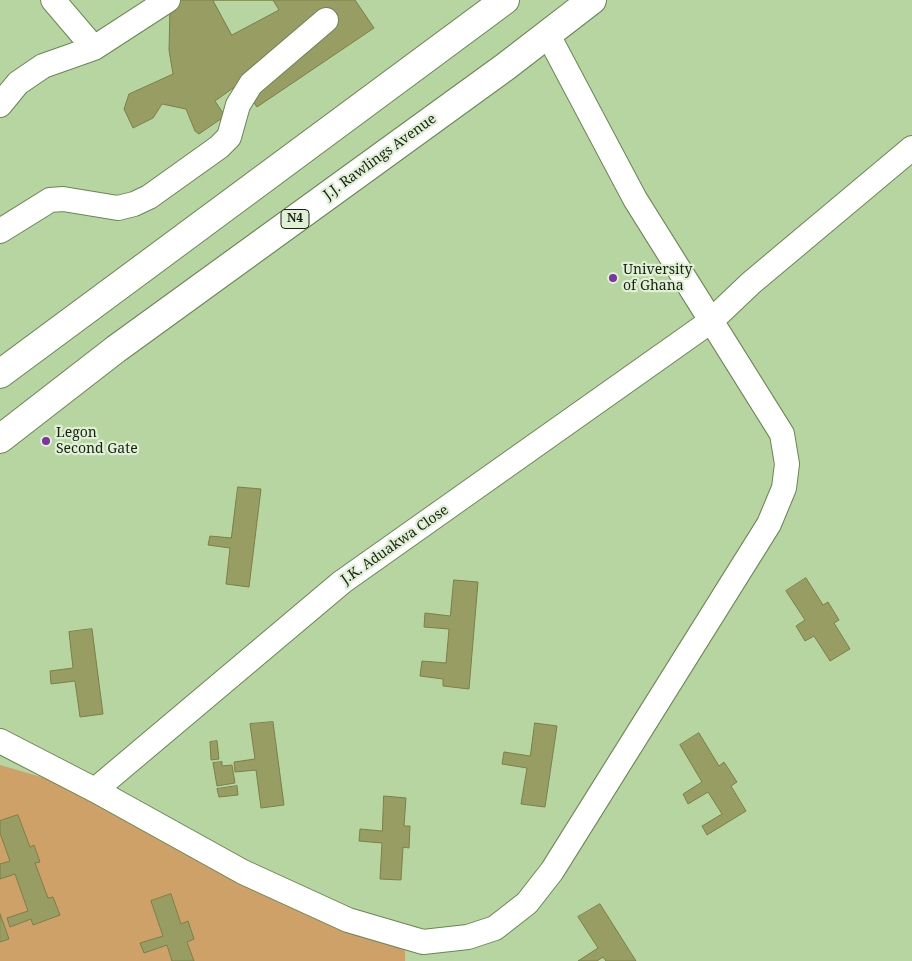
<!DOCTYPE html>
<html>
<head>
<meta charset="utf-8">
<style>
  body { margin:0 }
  canvas { display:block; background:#b6d5a0 }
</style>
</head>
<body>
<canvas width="912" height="961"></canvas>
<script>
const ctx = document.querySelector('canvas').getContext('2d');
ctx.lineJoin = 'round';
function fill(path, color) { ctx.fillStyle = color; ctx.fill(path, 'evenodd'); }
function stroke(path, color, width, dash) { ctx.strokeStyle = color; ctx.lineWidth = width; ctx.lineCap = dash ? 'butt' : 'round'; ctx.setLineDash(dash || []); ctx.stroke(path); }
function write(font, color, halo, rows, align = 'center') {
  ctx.font = font + ' "Noto Serif",serif'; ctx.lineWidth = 4.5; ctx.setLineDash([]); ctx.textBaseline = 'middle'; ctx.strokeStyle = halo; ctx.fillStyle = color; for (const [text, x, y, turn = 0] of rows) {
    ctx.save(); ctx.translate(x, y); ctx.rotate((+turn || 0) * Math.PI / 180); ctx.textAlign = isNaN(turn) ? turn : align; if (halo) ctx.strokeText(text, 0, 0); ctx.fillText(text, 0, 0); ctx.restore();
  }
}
const green = new Path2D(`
  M0,765L55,781L165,843L347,925L405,948V961H0Z`);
const building = new Path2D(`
  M182,0H355L374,28L257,107L240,83L215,101L225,116L199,134L195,131L186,109L162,104L153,118L133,128L124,109L129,94L173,74L169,50L170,8Z
  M213,0H273L279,10L232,35Z
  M238,487L261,489L249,587L226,584L230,548L208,545L210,536L231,538Z
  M806,578L823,605L828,602L839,620L834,623L850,649L830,661L814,636L805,641L796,626L805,620L786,591Z
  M454,580L478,582L469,689L443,686V679L420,676L422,661L446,663L449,629L424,627L425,613L450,616Z
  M92,629L103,714L80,717L75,681L51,684L50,671L73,668L69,632Z
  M273,722L284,805L261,808L256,770L235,772L234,762L255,759L250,724Z
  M535,723L557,726L545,807L521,804L527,768L502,764L504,752L530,756Z
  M699,733L719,766L724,762L737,782L731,786L746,811L707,835L702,826L722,814L708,792L688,804L683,794L702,782L680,745Z
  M217,741L219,759L211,760L210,742Z
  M222,762V766L232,765L235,783L217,786L213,763Z
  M237,786L238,795L219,797L217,789Z
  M384,796L406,798L404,826H410L409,848L403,847L401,880L380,879L382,843L359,841L360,829L382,831Z
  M18,815L30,847L34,845L40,862L35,863L48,898L53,897L60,915L33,925L31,919L10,927L7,918L28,911L15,874L0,879V864L10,861L0,833V821Z
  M171,894L181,924L188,921L194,939L187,942L194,961H172L167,945L144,953L140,943L163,936L151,901Z
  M600,904L636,961H606L603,957L597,961H578L598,948L578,917Z
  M0,914L9,939L0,942Z`);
const minor = new Path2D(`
  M53,0L94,48
  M0,105L18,83L43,66L94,48L168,0
  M0,231L50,200L63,199L118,208L134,204L149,197L219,147L229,137L238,105L251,84L326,20
  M0,741L95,790L243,872L348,920L423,942L468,937L495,928L527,903L552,871L769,524L784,488L787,464L782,434L635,199L547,33
  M95,790L342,582L711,321L751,283L912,148`);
const highway = new Path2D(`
  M0,374L505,0
  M0,439L116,349L505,67L592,0`);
const markers = [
  [613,278,5,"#7f32a3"],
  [46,441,5,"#7f32a3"]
];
const shields = [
  [295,219,28]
];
const shieldNames = [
  ["N4",295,219]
];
const streetNames = [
  ["J.J. Rawlings Avenue",380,157,-36],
  ["J.K. Aduakwa Close",395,545,-35]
];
const poiNames = [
  ["University",623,270],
  ["of Ghana",623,286],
  ["Legon",56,433],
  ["Second Gate",56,449]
];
fill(green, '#cda167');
fill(building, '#989d64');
stroke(building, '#7b8047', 1);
stroke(minor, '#698655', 26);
stroke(highway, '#698655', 30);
stroke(minor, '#fff', 24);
stroke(highway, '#fff', 28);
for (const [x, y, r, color] of markers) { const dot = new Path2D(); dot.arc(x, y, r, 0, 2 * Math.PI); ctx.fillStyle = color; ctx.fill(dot); stroke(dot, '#e0f0d6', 2); }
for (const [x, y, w] of shields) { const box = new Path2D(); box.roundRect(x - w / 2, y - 9.5, w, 19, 4); ctx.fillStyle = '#e0f0d6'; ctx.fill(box); stroke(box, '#18230f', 1); }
write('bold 12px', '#18230f', null, shieldNames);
write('14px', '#18230f', '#e0f0d6', streetNames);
write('14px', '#18230f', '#e0f0d6', poiNames, 'left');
</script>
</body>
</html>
